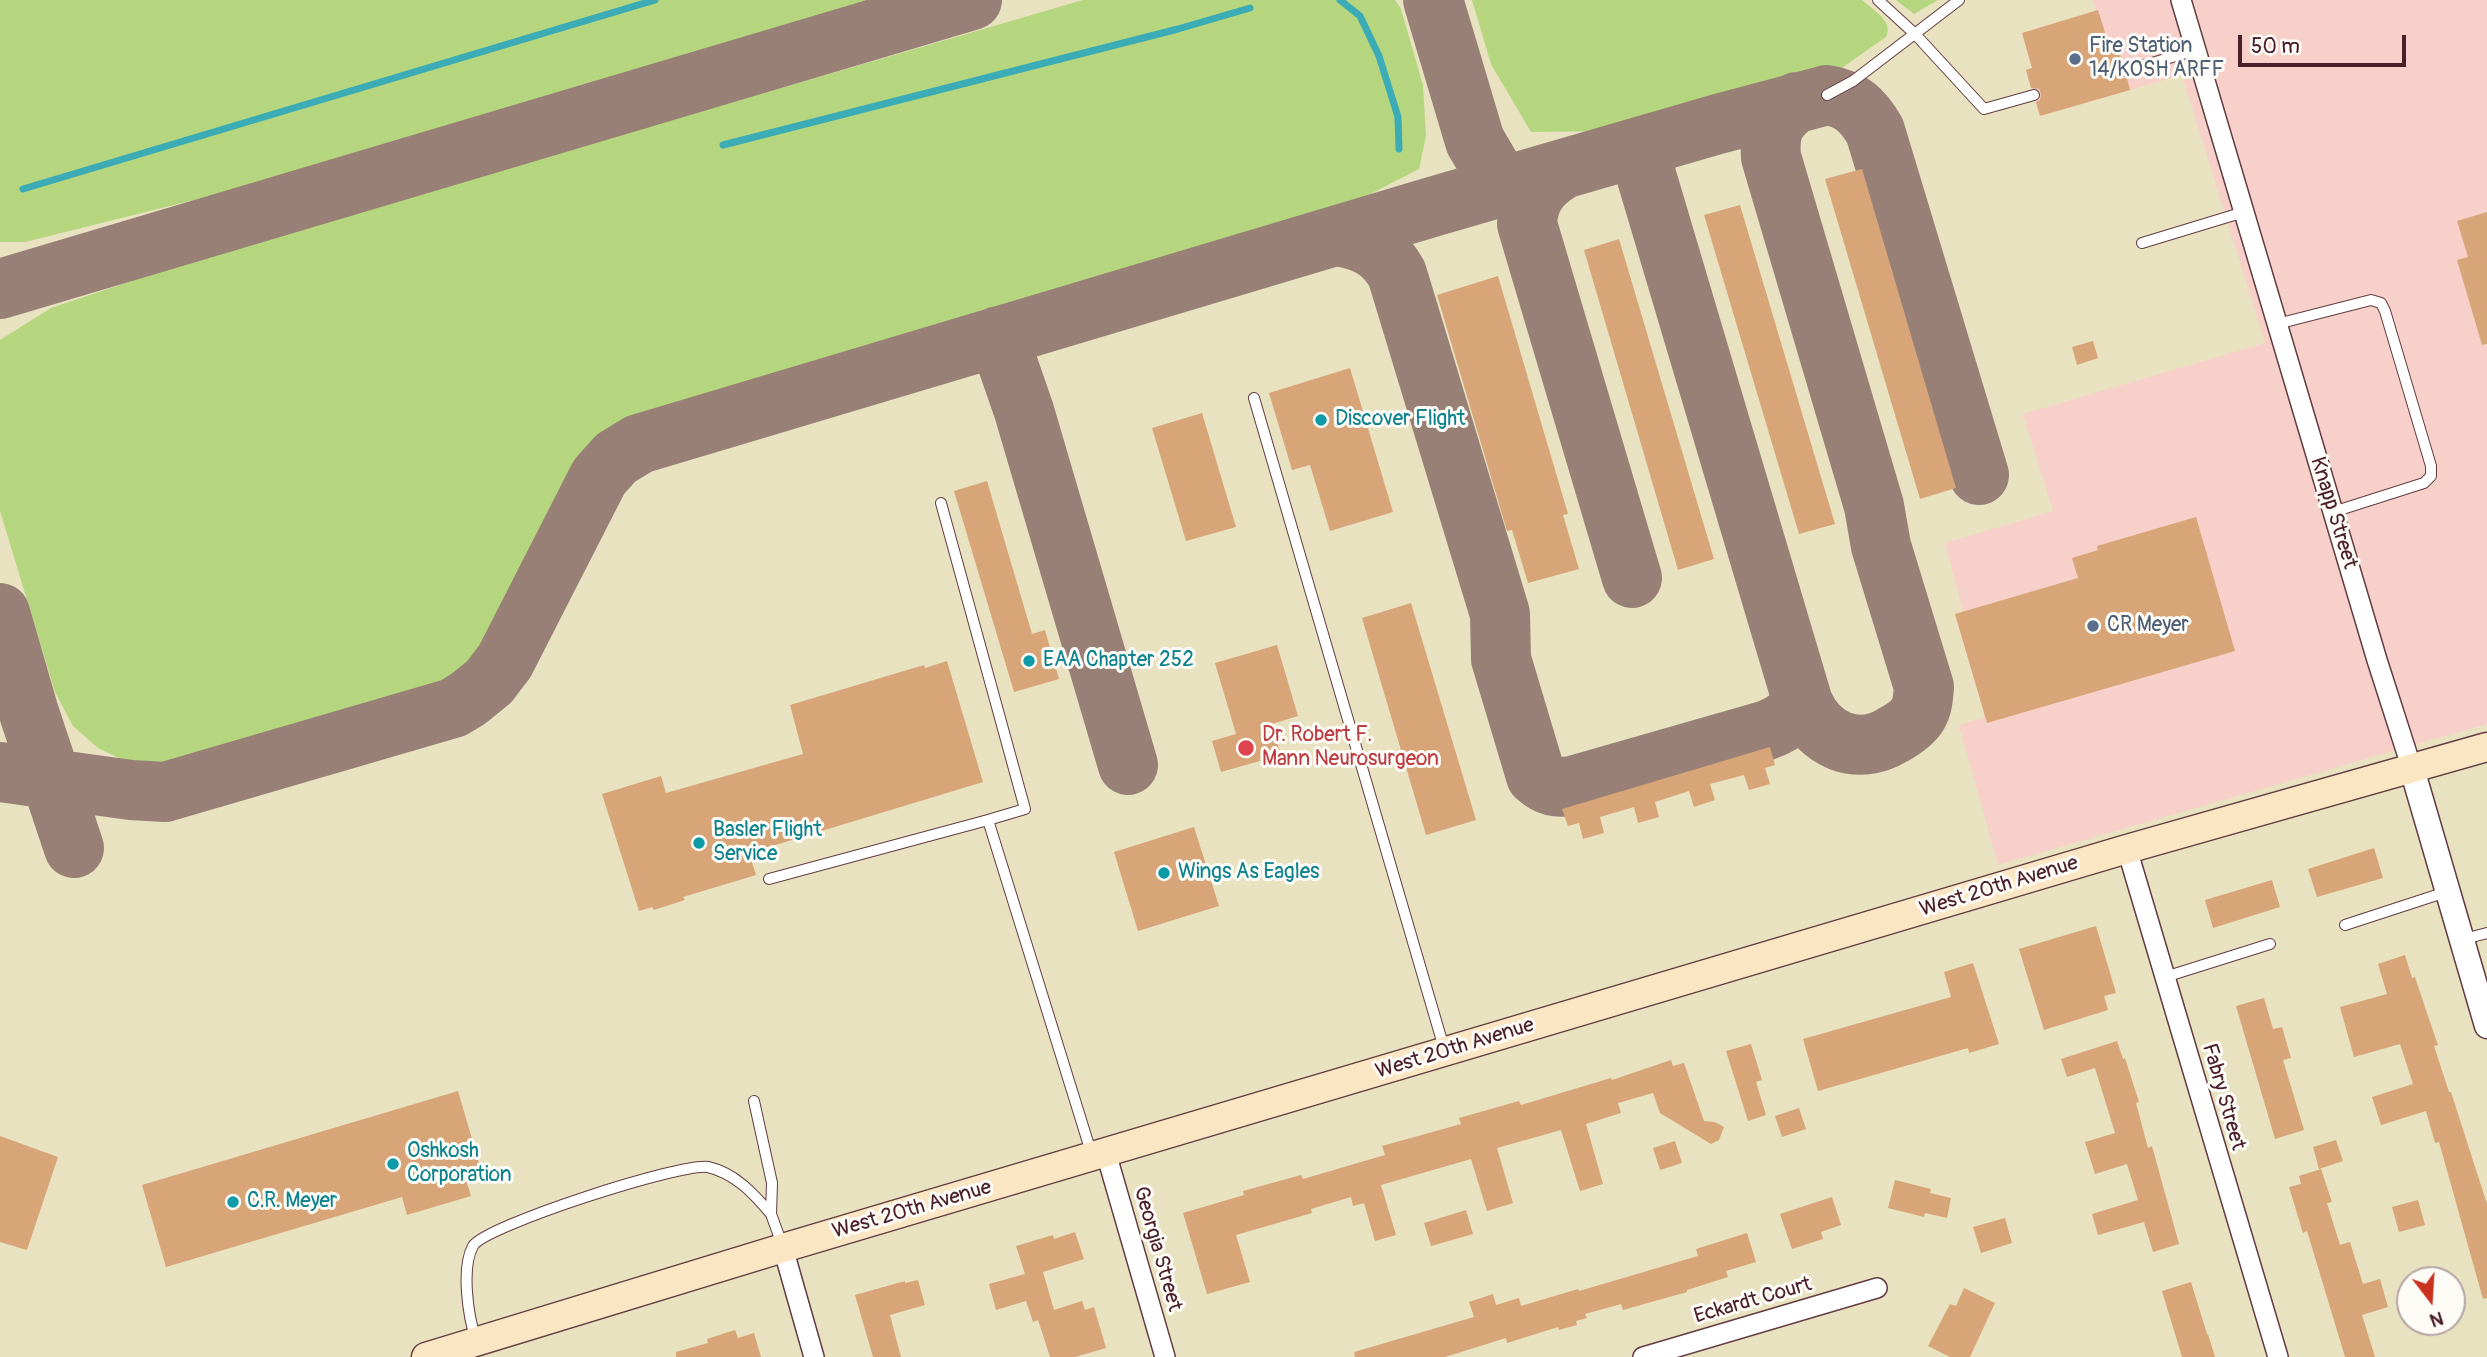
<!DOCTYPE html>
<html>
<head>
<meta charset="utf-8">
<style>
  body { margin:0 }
  #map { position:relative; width:2487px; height:1357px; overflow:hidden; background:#e8e2c0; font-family:Pangolin,sans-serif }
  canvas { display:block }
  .north { position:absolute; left:2396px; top:1266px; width:70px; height:70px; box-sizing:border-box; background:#fdfcf7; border:2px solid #b5a4a5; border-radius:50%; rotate:163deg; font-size:19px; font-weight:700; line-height:28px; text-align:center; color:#4a1f2b }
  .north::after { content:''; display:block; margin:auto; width:24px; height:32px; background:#c8321e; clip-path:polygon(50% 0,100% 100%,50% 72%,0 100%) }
  .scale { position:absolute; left:2238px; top:35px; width:168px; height:32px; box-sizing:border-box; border:4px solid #4a1f2b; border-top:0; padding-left:9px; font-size:21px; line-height:24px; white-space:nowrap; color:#4a1f2b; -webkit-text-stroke:5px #fdfcf7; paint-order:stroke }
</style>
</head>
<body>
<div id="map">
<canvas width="2487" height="1357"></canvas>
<div class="north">N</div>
<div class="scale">50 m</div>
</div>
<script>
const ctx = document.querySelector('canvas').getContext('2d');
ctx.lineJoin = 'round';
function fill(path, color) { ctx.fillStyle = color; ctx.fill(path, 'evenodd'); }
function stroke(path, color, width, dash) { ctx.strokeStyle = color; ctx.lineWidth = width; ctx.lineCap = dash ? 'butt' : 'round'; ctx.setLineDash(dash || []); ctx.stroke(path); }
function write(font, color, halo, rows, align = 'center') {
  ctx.font = font + ' Pangolin,sans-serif'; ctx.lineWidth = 6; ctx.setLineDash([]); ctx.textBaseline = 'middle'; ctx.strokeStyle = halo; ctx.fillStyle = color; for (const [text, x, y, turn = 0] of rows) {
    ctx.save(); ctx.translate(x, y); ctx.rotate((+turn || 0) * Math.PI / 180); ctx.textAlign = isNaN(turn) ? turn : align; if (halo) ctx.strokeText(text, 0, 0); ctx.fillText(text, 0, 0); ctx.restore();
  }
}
const built = new Path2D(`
  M2093,0H2487V724L1998,865L1959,725L1985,717L1955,613L1963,611L1945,543L2053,511L2023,414L2265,343L2182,75L2040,116L2026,70L2032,68L2022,33L2096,11Z`);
const green = new Path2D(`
  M0,0H878L202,198L25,242H0Z
  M1083,0H1395L1401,9L1423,85L1426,136L1419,169L1347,206L1258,243L628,431L608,443L592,460L494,643L476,665L446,682L173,763L140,764L123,760L98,748L73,726L55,692L0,511V340L51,308L215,253Z
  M1472,0H1862C1873,10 1894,21 1886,37L1843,67L1821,77L1614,131L1531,132L1491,64Z
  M1896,0H1938L1914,14Z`);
const stream = new Path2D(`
  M1340,0L1360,16L1379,56L1398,117L1399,149
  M723,145L1178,29L1250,8
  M23,189L655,0`);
const taxiway = new Path2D(`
  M1433,0L1475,141L1502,187
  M1638,148L1803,703C1819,740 1857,757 1893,735C1902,730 1913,723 1918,714C1923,706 1923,696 1924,687L1881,546L1874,506L1771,157C1769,129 1775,118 1797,102
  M1560,171C1539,184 1528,199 1527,224L1632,578
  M1336,236C1364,240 1383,249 1397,274L1500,614L1501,659L1536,776C1548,787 1557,788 1572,786L1764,731C1782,725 1791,718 1803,703
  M0,289L972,0
  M998,336L1024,411L1128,765
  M0,613L29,713L74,848
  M0,772L131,790L165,792L453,708L468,699L489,682L505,661L599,477L616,458L639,444L1432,207L1718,124L1827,95C1851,99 1863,110 1875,131L1979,475`);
const building = new Path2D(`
  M2098,10L2109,45L2114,43L2116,49L2118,48L2123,64L2118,69V74L2123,78H2127L2130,90L2040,116L2036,102L2040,100L2041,94L2039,89L2031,88L2026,70L2032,68L2022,33Z
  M1862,169L1956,488L1920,499L1825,179Z
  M1740,205L1835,524L1799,534L1704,215Z
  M2487,212V344L2482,345L2457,260L2468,257L2457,221Z
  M1619,239L1714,559L1678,570L1584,250Z
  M1498,276L1568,514L1563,515L1579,569L1528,583L1512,530L1507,531L1437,295Z
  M2093,341L2098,358L2077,365L2072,347Z
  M1350,368L1393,512L1330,531L1310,465L1292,470L1269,393Z
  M1202,413L1236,527L1186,541L1152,428Z
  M987,481L1032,634L1045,630L1059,679L1014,692L954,491Z
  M2196,517L2235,651L1987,723L1955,614L2078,578L2072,558L2098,550L2097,546Z
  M1411,603L1476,820L1426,835L1362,618Z
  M1277,645L1298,716L1272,724L1281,755L1221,772L1212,741L1236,734L1215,663Z
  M947,661L983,782L749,853L756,875L683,897L685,900L654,910L652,907L639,911L602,794L661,776L666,793L803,754L790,705L924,665L925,668Z
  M1770,747L1775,765L1765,768L1770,784L1749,790L1744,775L1710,784L1715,800L1694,807L1689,791L1655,802L1659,817L1638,823L1634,807L1600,817L1604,833L1583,839L1579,823L1568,826L1562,809Z
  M1194,827L1219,906L1138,931L1114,852Z
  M2374,848L2383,878L2317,897L2308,869Z
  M2272,880L2280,907L2213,928L2205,900Z
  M2096,926L2116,993L2104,996L2108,1010L2044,1030L2019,949Z
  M2405,955L2412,978L2415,977L2431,1025L2438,1045L2434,1046L2449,1092H2451L2487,1204V1298L2483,1299L2439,1142L2435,1143L2426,1111L2381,1125L2372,1097L2413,1084L2400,1044L2354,1057L2340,1007L2387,994L2378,964Z
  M1973,963L1999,1044L1969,1053L1968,1048L1818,1091L1803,1039L1951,997L1944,972Z
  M2264,998L2273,1029L2282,1027L2291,1058L2283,1060L2304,1130L2275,1139L2236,1006Z
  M2117,1041L2123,1059L2125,1058L2139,1102L2136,1103L2148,1148L2152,1146L2179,1244L2153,1252L2144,1222L2098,1235L2092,1214L2138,1200L2127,1164L2095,1174L2085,1142L2115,1133L2095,1068L2067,1077L2061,1059Z
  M1751,1044L1762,1080L1756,1082L1766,1115L1748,1121L1726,1051Z
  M1671,1060L1673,1066L1684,1063L1704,1121L1715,1122L1724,1127L1719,1140L1711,1144L1660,1113L1653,1093L1618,1103L1621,1113L1586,1124L1603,1184L1580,1191L1561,1130L1497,1148L1513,1203L1487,1211L1471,1159L1381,1185L1396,1235L1375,1241L1364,1203L1353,1206L1351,1197L1311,1209L1312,1213L1236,1235L1250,1282L1207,1294L1183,1213L1244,1195L1243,1191L1301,1175L1303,1179L1385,1155L1382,1146L1461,1124L1459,1118L1519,1101L1521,1105L1611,1078L1612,1080Z
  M458,1091L482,1173L465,1177L471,1196L407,1215L402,1197L166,1267L142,1185Z
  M1799,1108L1806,1129L1782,1137L1775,1116Z
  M0,1136L58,1157L27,1250L0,1242Z
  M2336,1140L2343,1161L2319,1169L2313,1147Z
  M1675,1141L1682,1163L1660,1170L1653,1148Z
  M2321,1169L2332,1202L2327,1203L2340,1245L2350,1242L2363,1284L2380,1279L2388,1307L2362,1315L2375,1357H2345L2307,1231L2303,1233L2289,1187L2301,1184L2299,1176Z
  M1895,1180L1931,1189L1930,1193L1951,1198L1947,1218L1925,1213L1924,1217L1888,1208Z
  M1832,1197L1841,1225L1821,1232L1823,1239L1792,1249L1780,1214Z
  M2418,1200L2425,1225L2399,1232L2392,1207Z
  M1466,1210L1473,1234L1431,1246L1424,1223Z
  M2005,1218L2012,1243L1981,1253L1973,1227Z
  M1075,1232L1084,1259L1043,1272L1054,1310L1082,1301L1085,1310L1094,1307L1106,1348L1075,1357H1050L1038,1320L1033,1322L1026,1301L996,1310L989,1284L1025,1274L1016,1246L1053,1235L1054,1239Z
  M1747,1233L1756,1262L1726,1271L1728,1277L1687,1290V1292L1623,1310L1621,1304L1585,1314L1587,1318L1576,1321L1577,1325L1559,1330L1558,1327L1507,1343L1506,1338L1445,1357H1355L1354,1352L1474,1317L1469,1302L1493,1294L1496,1305L1519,1298L1521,1306L1578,1289L1579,1291L1698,1256L1696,1249Z
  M918,1280L925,1305L890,1315L901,1357H873L855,1295L905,1281V1283Z
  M2191,1282L2207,1334H2208L2215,1357H2182L2162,1291Z
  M1964,1288L1995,1303L1970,1357H1950L1928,1346L1950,1304L1956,1306Z
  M735,1330L738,1338L754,1333L761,1357H676V1352L708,1343L707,1339Z`);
const service = new Path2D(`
  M1878,0L1915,34L1984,109L2034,95
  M2125,71L2196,50
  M1827,95L1853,81L1959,0
  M2142,243L2244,212
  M2277,324L2371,300L2381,303L2385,311L2431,466V476L2424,483L2333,512
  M1254,398L1444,1048
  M941,503L1025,809L988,820L1091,1152
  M769,879L988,820
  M2345,925L2446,892
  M2464,939L2487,933
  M2165,977L2270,944
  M754,1101L772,1183L771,1214L783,1247
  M476,1340C468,1316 461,1268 473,1246C484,1226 683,1162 708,1167C735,1173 754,1194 771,1214`);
const minor = new Path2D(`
  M2181,0L2377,660L2412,769
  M2127,849L2278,1357
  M1106,1153L1165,1357
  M783,1248L814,1357
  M1643,1357L1877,1288`);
const tertiary = new Path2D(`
  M2412,769L2487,1026`);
const secondary = new Path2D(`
  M426,1357L783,1248L2127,849L2487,747`);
const markers = [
  [2075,59,7,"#5c6f8a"],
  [1321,420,7,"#0f9aa8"],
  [2093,626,7,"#5c6f8a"],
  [1029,661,7,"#0f9aa8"],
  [1246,748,9,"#e0444e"],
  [699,843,7,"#0f9aa8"],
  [1164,873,7,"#0f9aa8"],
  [393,1164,7,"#0f9aa8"],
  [233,1202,7,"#0f9aa8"]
];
const serviceNames = [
  ["Fire Station",2089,47],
  ["14/KOSH ARFF",2089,71],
  ["CR Meyer",2107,626]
];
const cultureNames = [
  ["Discover Flight",1335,420],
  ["EAA Chapter 252",1043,661],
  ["Basler Flight",713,831],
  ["Service",713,855],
  ["Wings As Eagles",1178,873],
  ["Oshkosh",407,1152],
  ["Corporation",407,1176],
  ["C.R. Meyer",247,1202]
];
const streetNames = [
  ["Knapp Street",2333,513,73],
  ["West 20th Avenue",1999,887,-17],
  ["West 20th Avenue",1455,1049,-17],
  ["Fabry Street",2223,1097,74],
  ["West 20th Avenue",912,1210,-16],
  ["Georgia Street",1157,1249,74],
  ["Eckardt Court",1753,1301,-16]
];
const healthNames = [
  ["Dr. Robert F.",1262,736],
  ["Mann Neurosurgeon",1262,760]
];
fill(built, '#f7d0c9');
fill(green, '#b5d67e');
stroke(stream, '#3bacb5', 7);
stroke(taxiway, '#998076', 60);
fill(building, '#d7a577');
stroke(service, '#623c41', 12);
stroke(minor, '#623c41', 22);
stroke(tertiary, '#623c41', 27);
stroke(secondary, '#623c41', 31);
stroke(service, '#fff', 10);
stroke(minor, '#fff', 19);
stroke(tertiary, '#fff', 24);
stroke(secondary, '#fbe6c4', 28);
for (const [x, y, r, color] of markers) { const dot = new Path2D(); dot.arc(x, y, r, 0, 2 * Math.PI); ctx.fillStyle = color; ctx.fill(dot); stroke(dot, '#fdfcf7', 2.5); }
write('21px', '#4e5e75', '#fdfcf7', serviceNames, 'left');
write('21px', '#0d838f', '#fdfcf7', cultureNames, 'left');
write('21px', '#4a1f2b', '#fdfcf7', streetNames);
write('21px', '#be3a42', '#fdfcf7', healthNames, 'left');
</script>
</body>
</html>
